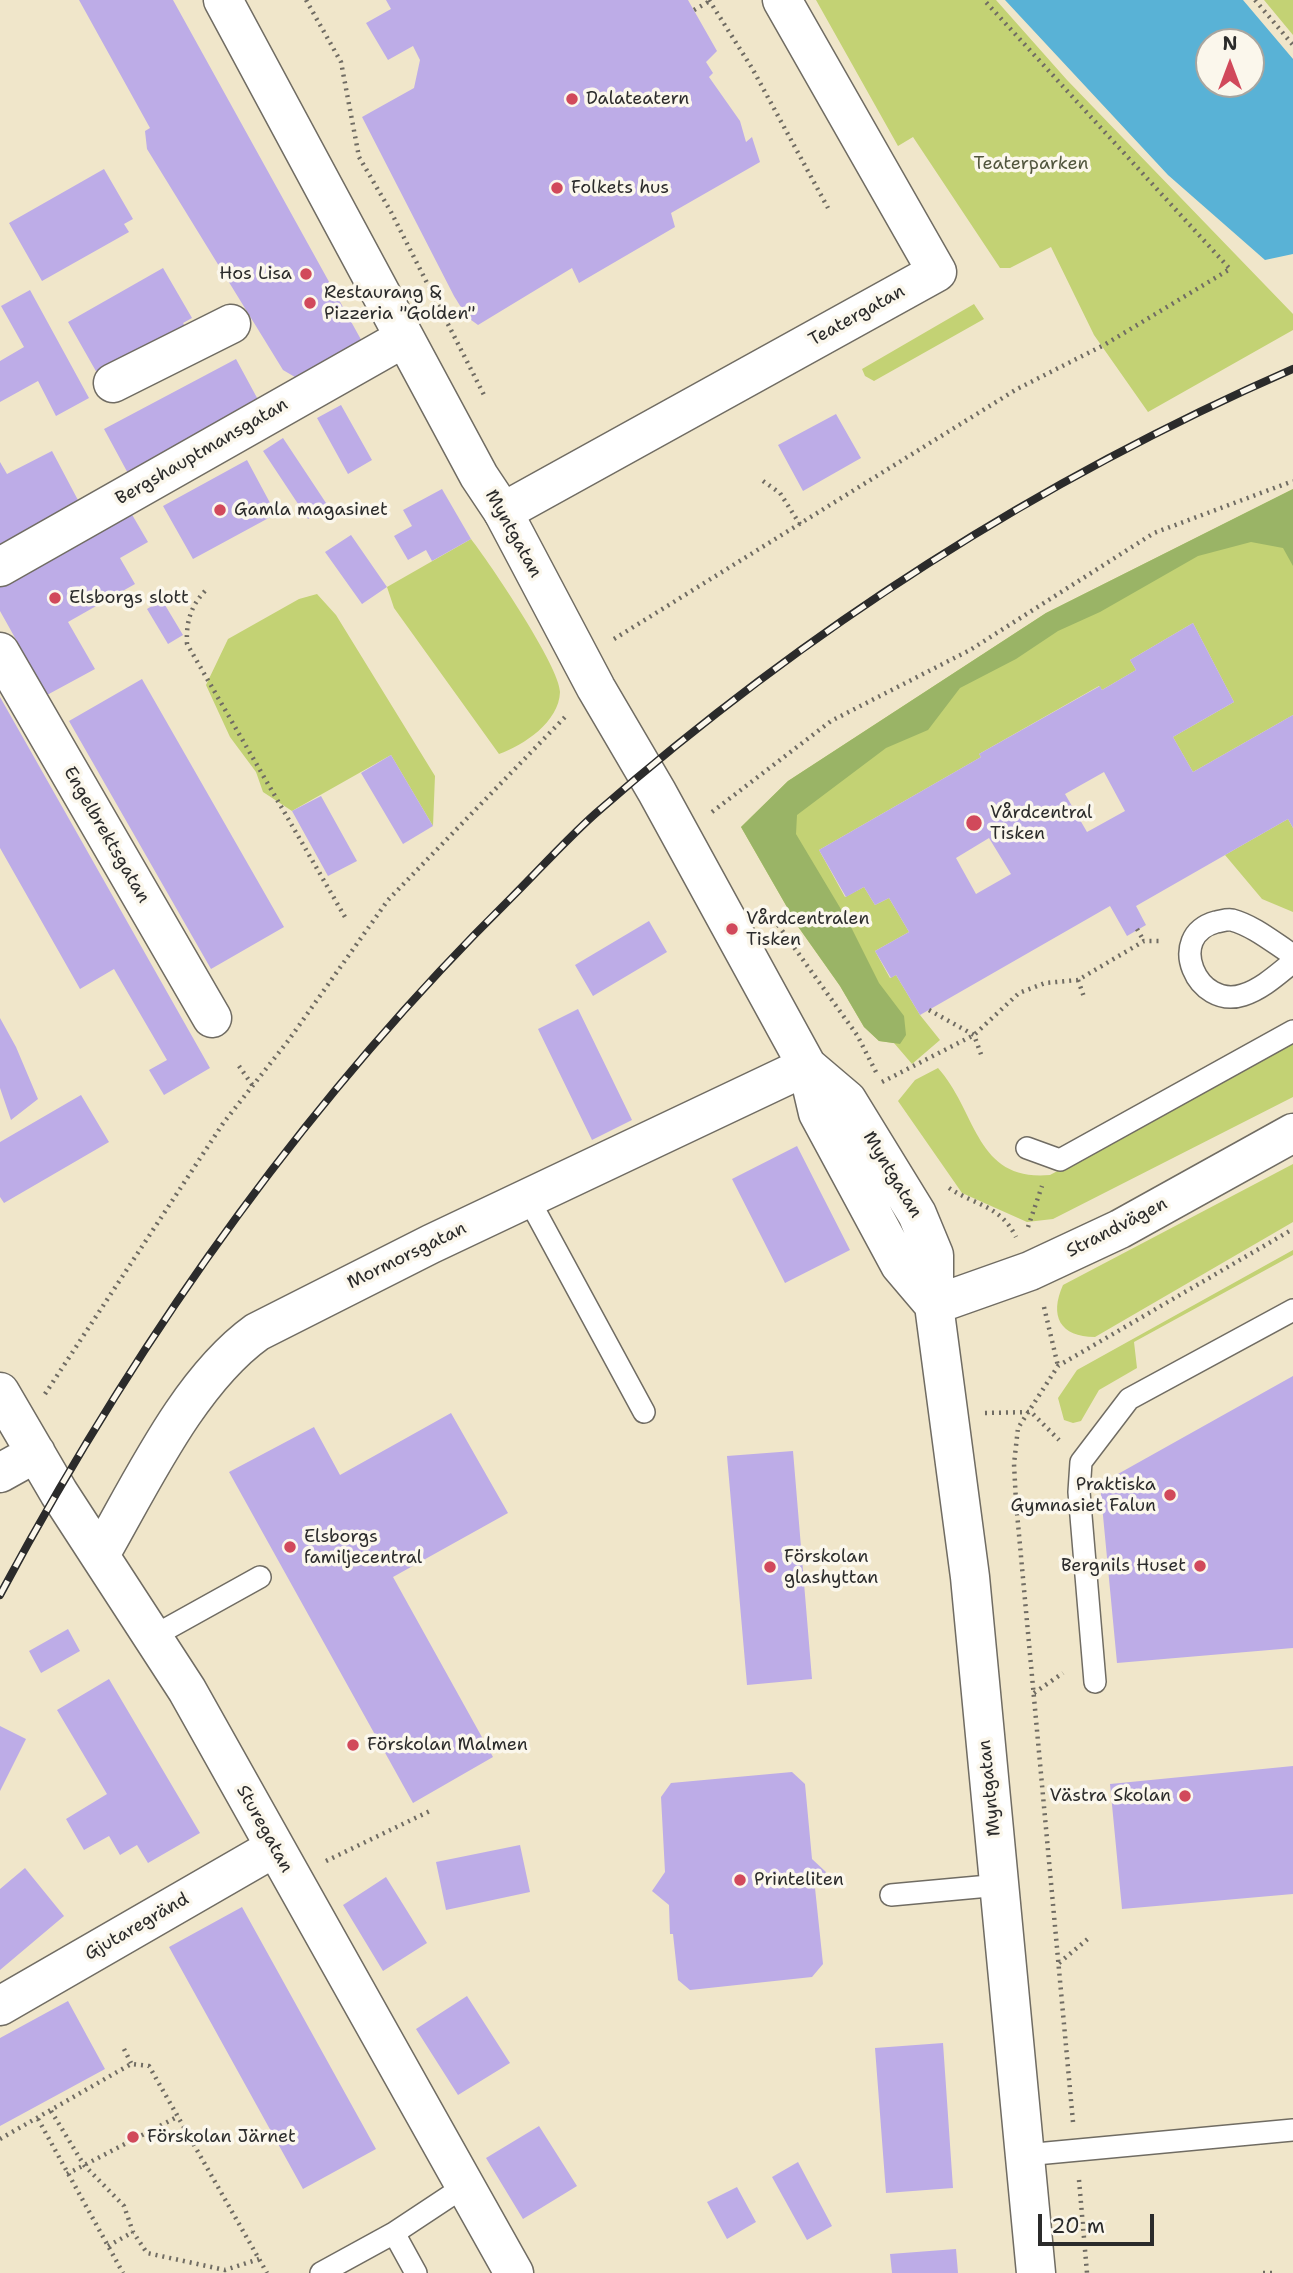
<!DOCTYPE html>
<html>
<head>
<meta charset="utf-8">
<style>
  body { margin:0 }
  #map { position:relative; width:1293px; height:2273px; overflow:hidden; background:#f0e6ca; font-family:"Shantell Sans",sans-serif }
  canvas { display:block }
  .north { position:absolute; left:1195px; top:28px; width:70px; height:70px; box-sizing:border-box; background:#fbf7ec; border:2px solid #a8a59f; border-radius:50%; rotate:0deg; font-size:19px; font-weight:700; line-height:28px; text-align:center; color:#2b2b2b }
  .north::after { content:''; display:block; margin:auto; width:24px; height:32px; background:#d1495b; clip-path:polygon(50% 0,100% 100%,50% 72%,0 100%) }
  .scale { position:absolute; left:1038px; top:2214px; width:116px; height:32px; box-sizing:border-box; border:4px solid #2b2b2b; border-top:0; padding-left:9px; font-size:21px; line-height:24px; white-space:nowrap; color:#2b2b2b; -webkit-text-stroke:5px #fbf7ec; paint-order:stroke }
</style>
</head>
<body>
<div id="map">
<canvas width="1293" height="2273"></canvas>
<div class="north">N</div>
<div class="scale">20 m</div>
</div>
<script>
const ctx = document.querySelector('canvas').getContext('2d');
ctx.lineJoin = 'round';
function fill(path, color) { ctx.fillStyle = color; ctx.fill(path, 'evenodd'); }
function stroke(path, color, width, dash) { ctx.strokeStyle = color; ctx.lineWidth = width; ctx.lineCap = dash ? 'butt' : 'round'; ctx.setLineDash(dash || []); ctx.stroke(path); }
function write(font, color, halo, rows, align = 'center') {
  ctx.font = font + ' "Shantell Sans",sans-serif'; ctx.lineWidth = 7; ctx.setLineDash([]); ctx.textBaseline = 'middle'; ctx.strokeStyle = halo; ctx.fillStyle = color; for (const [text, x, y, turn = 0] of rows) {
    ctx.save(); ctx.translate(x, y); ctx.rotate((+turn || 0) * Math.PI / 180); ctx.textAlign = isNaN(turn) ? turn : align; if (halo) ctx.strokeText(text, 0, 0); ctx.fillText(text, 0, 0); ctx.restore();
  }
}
const green = new Path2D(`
  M816,0H996L1067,80L1293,314V330L1148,412L1094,335L1051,247L1010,268H1000L913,137L898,146Z
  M1264,0H1293V35Z
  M974,304L984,319L874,381L865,376L862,369Z
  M1293,489V715L1193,772L1173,737L1234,702L1193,623L1130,660L1136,670L1102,690L1099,686L979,754L981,757L819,850L845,897L864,887L875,905L889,898L909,932L875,951L890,978L896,975L920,1015L940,1040L912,1064L894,1043L879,1041L864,1027L840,986L799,928L741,827L788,781L1046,613Z
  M471,539C489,562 560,667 560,692C559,722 524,745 499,754L394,608L387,587Z
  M317,594L336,615L435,776L433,826L391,755L292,811L263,792L256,772L230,737L206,685L228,639L299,599Z
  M1288,819L1293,828V912L1262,899L1225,855Z
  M1293,1044V1097L1053,1219L1027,1222L962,1193L898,1101L915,1080L938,1068C977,1111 975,1182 1050,1175Z
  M1293,1164V1222L1095,1337C1060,1337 1049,1316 1063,1285Z
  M1293,1250V1255L1134,1342L1137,1368L1099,1390L1081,1421L1073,1423L1064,1420L1058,1398L1077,1370Z`);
const forest = new Path2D(`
  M1293,489V566L1283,548L1251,542L1198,556L1100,612L1058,631L1016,659L960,688L928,730L886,748L797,815L796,834L848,921L879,983L904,1016L906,1035L900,1044L879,1041L864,1027L840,986L799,928L741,827L788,781L1046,613Z`);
const water = new Path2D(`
  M1005,0H1243L1293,59V254L1265,260L1168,175ZM1251,42V84H1209V42Z`);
const building = new Path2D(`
  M79,0H173L364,345L300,380L283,370L147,149L145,131L150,128Z
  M386,0H688L717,51L706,62L713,73L709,77L740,121L746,142L752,137L760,162L671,213L675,227L579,283L572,268L478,325L467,317L454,296L362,117L414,88L420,60L413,46L388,60L366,23L391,9Z
  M104,169L133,219L124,224L129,232L42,281L9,223Z
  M163,268L192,318L183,323L188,331L101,380L68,322Z
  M30,290L89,398L56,416L38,381L0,402V361L24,347L1,306Z
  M236,359L262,407L130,477L104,429Z
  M341,405L372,460L348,474L317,418Z
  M836,414L861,458L803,491L778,445Z
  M283,438L328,506L308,519L263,451Z
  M52,451L79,502L0,544V462L7,474Z
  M247,460L276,514L193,559L163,506Z
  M442,489L471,539L432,561L426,550L408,560L394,536L412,526L403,510Z
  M127,506L148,542L120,558L135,584L68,622L95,669L47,695L0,611V577Z
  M351,535L387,587L362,604L325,552Z
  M162,600L183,635L168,644L147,609Z
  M1193,623L1234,702L1173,737L1193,772L1293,715V828L1288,819L1136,906L1146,925L1127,936L1110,906L920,1015L896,975L891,978L875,951L909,932L889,898L875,905L864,887L846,897L819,850L981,757L979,754L1100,686L1102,690L1136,670L1130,660ZM1104,772L1125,811L1087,832L1065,794ZM989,838L1011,874L976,894L956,858Z
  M142,679L284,927L211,969L69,721Z
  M0,697L210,1068L164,1095L149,1070L167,1060L114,969L80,989L0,848Z
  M391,755L433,826L403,844L361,773Z
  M321,796L357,861L328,876L292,811Z
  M649,921L667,952L593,996L575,965Z
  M578,1009L632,1120L592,1140L538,1029Z
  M0,1018L16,1047L38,1099L11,1120L0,1088Z
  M81,1095L109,1142L4,1203L0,1197V1142Z
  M797,1146L850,1250L785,1283L732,1179Z
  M1293,1376V1648L1117,1663L1100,1484Z
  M451,1413L508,1513L393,1577L493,1757L413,1803L229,1472L314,1427L340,1475Z
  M793,1451L812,1679L747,1685L727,1456Z
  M68,1629L80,1651L41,1673L29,1651Z
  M109,1679L200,1833L148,1863L137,1845L120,1855L109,1836L84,1850L66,1819L107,1794L57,1710Z
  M0,1726L26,1739L0,1791Z
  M1293,1766V1894L1122,1909L1110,1784Z
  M792,1772L805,1784L812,1859L826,1872L815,1888L823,1964L812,1977L690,1990L678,1980L673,1934H670L669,1905L652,1891L665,1872L661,1797L671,1783Z
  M520,1845L530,1892L446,1910L436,1862Z
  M25,1868L64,1916L0,1970V1889Z
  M386,1877L427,1943L383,1971L343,1905Z
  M242,1907L376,2149L303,2189L169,1947Z
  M467,1996L510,2063L458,2095L416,2029Z
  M68,2001L105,2069L0,2126V2038Z
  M943,2043L953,2188L886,2193L875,2048Z
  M539,2126L577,2186L523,2219L486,2158Z
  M798,2162L832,2226L807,2240L772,2177Z
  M737,2187L756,2222L727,2239L707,2202Z
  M956,2249L958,2273H892L890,2254Z`);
const path = new Path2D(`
  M306,0L341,62L359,157L391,212L484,395
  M709,0L752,68L828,208
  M1255,0L1293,45
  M694,10L710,1
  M763,481L780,493L801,526
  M205,591C190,607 186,623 187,644L345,917
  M614,639L1017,389L1104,345L1230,269L984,0
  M712,812L831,721L970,650L1154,533L1293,481
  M778,925L857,1035L876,1072
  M1137,929L1144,941
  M1078,980L1084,997
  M929,1010L974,1035L982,1057
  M239,1066L253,1086
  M882,1082L974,1035L1019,993L1045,983L1078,980L1144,941H1163
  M949,1188C976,1206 1000,1205 1016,1237
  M1028,1227L1042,1186
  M1044,1307L1058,1366
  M45,1394L224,1122L288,1041L388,900L567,715
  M985,1413L1031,1412L1059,1440
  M1034,1693L1063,1673
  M326,1861L432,1810
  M1059,1963L1089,1938
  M124,2049L131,2063
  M51,2111L84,2165L124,2206L133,2232L147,2253L225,2270L259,2259
  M38,2119L123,2273
  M1073,2122L1016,1502L1014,1464L1018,1428L1058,1366L1293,1229
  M0,2139L131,2064L149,2066L267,2273
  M67,2174L179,2116
  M1079,2180L1087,2273
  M108,2246L133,2232
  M1263,2273H1276`);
const service = new Path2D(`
  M1293,955C1274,943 1254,926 1232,920C1227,919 1222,921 1216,922C1165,936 1197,1010 1243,995C1262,989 1278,974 1293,962
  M1027,1148L1060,1160L1293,1031
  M528,1198L644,1412
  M152,1637L260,1577
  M1095,1682L1079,1492L1081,1462L1129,1399L1293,1310
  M891,1895L1000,1885
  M1025,2155L1293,2130
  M394,2233L416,2273
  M321,2273L394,2233L465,2186`);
const minor = new Path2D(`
  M113,383L231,324
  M503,512L937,272L782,0
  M0,567L404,338
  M0,652L212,1018
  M0,1392L59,1493L187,1690L514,2273
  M0,1473L36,1453
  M100,1555C142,1482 189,1381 257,1332L431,1244L807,1066
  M0,2006L274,1848`);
const tertiary = new Path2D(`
  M223,0L479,476L503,512L596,688L657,792L807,1066L818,1113L900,1265L934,1305
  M807,1066L847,1100L917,1214L934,1255V1305L970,1577L1036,2273
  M934,1305L1030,1271L1120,1229L1293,1133`);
const rail = new Path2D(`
  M0,1595C136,1341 305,1101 511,898C539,870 566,840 595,814C804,631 1039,480 1293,369`);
const markers = [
  [572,99,7,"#d1495b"],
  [557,188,7,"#d1495b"],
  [306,274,7,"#d1495b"],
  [310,303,7,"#d1495b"],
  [220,510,7,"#d1495b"],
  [55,598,7,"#d1495b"],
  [974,823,9,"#d1495b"],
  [732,929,7,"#d1495b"],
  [1170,1495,7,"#d1495b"],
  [290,1547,7,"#d1495b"],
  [1200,1566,7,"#d1495b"],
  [770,1567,7,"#d1495b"],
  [353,1745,7,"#d1495b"],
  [1185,1796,7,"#d1495b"],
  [740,1880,7,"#d1495b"],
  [133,2137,7,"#d1495b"]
];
const poiNames = [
  ["Dalateatern",586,99],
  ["Folkets hus",571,188],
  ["Hos Lisa",292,274,"right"],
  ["Restaurang &",324,293],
  ["Pizzeria \"Golden\"",324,314],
  ["Gamla magasinet",234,510],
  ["Elsborgs slott",69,598],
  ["Vårdcentral",990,813],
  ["Tisken",990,834],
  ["Vårdcentralen",746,919],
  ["Tisken",746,940],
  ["Praktiska",1156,1485,"right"],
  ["Gymnasiet Falun",1156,1506,"right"],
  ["Elsborgs",304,1537],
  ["familjecentral",304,1558],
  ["Förskolan",784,1557],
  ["glashyttan",784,1578],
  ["Bergnils Huset",1186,1566,"right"],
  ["Förskolan Malmen",367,1745],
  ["Västra Skolan",1171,1796,"right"],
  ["Printeliten",754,1880],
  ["Förskolan Järnet",147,2137]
];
const parkNames = [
  ["Teaterparken",1031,164]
];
const streetNames = [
  ["Teatergatan",857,316,-29],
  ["Bergshauptmansgatan",202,452,-30],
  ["Myntgatan",513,534,61],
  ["Engelbrektsgatan",106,835,60],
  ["Myntgatan",892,1175,59],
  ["Strandvägen",1117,1228,-27],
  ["Mormorsgatan",407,1256,-26],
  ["Myntgatan",990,1788,-96],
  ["Sturegatan",264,1829,61],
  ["Gjutaregränd",137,1927,-30]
];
fill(green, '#c3d274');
fill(forest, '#9ab466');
fill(water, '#59b2d6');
fill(building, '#bdace7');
stroke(service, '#706c63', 24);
stroke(minor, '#706c63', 41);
stroke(tertiary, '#706c63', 41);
stroke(path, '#706c63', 4.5, [2, 5]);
stroke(service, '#fff', 21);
stroke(minor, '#fff', 38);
stroke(tertiary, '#fff', 38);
stroke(rail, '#2b2b2b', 8);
stroke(rail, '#fbf7ec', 5, [16]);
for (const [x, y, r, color] of markers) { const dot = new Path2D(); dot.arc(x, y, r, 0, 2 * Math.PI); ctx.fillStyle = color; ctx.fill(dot); stroke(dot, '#fbf7ec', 2.5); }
write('18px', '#2b2b2b', '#fbf7ec', poiNames, 'left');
write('18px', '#51553d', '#fbf7ec', parkNames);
write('18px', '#2b2b2b', '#fbf7ec', streetNames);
</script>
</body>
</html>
